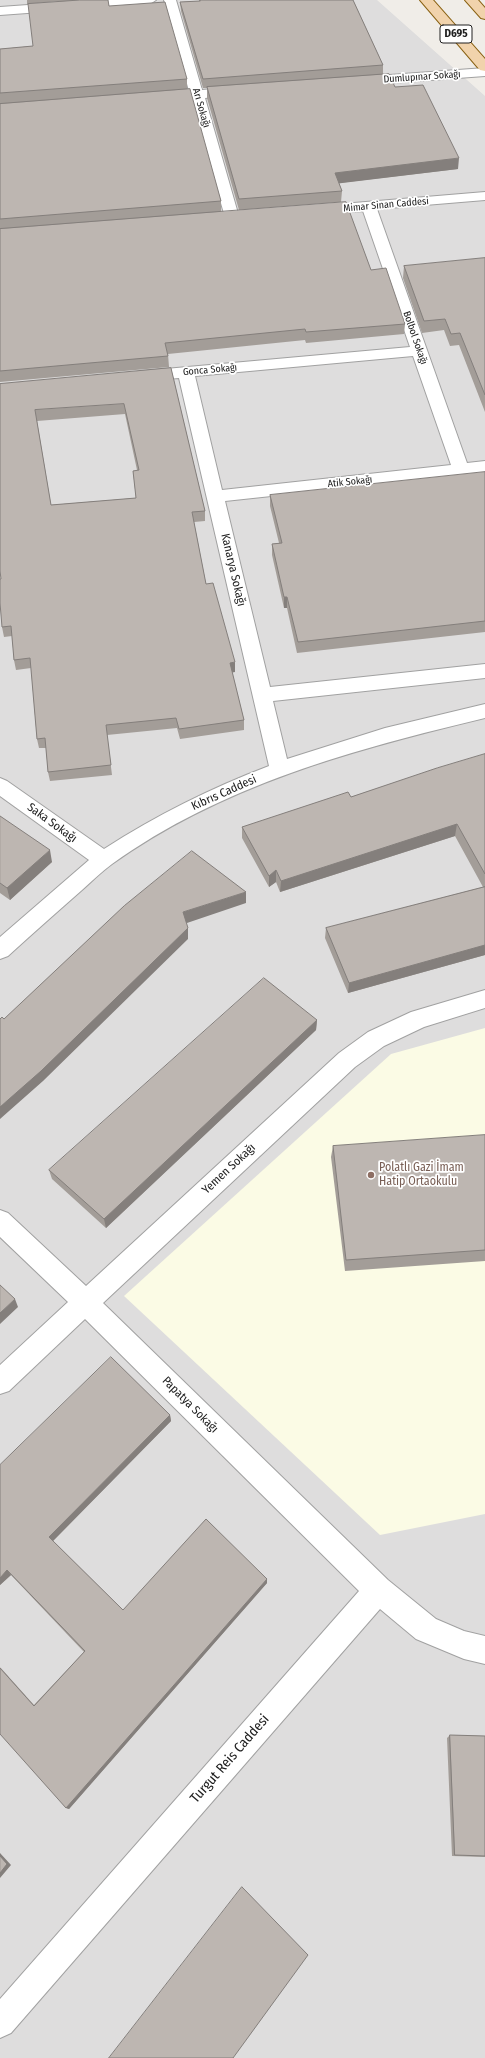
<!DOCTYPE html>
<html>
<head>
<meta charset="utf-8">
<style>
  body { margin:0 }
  canvas { display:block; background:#f0ede8 }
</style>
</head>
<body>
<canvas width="485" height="2058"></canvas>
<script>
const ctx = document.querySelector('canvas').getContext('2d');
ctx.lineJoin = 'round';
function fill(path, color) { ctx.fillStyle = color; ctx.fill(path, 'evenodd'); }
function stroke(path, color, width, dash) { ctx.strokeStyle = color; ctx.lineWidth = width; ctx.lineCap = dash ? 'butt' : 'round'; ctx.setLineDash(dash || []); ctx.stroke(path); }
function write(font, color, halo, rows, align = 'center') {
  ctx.font = font + ' "Fira Sans Condensed",sans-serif'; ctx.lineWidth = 3.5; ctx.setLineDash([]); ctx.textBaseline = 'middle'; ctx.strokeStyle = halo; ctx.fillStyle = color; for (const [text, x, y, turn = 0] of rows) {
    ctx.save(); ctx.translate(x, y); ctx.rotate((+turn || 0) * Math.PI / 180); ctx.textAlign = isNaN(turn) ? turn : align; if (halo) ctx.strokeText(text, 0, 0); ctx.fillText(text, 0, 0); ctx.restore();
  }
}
const residential = new Path2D(`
  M0,0H377L485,96V2058H0Z`);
const education = new Path2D(`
  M485,1028V1514L380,1535L124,1296L391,1054Z`);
const minor = new Path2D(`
  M98,0H156L150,4L0,15V7Z
  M164,0H176L202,90L236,87L243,91L236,95L205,98L239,217L237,220H227L225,217L191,99L161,101L154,97L161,93L189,91Z
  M485,68V76L362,85L355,81L362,77Z
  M485,192V200L377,209L467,463L485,461V473L225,501L270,687L485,664V678L273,701L287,759L385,728L485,704V718C355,749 222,785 112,864C101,872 92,881 82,890C57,912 32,934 8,956L0,959V937L89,860L0,796V778L7,781L104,849C157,815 211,788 269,766L179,378L143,381L137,380L135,376L137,372L143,371L410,347L363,211L318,214L313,213L311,210L313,207L318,206ZM413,356L451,465L222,490L195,376Z
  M485,990V1008L424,1027L384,1046L355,1067L103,1303L388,1580L436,1619L464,1631L485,1636V1664L464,1659L416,1639L380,1609L11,2033L0,2038V1999L359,1591L85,1319L9,1391L0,1394V1365L68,1302L0,1237V1210L8,1213L86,1286L339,1053L368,1032L411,1012Z`);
const major = new Path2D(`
  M420,0H433L485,59V71L480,70Z
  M465,0H478L485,8V19L481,18Z`);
const wall = new Path2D(`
  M27,0H108L109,6L187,79V89L221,201V212L371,270L405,324L404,334L306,343L305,340L168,354L169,367L0,382V49L33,46L60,1L27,4Z
  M199,0H353L383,65V74L395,87L458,169L339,183L342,191L341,202L239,210L207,98V88H203L181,11L180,2L199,1Z
  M485,258V412L459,345L450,346L444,330L422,333L403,278L404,266Z
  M171,368L205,511V521L194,522L206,584L235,672H232L244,720V730L180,739L177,728L107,735L112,775L50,781L48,772L46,748H39L37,739L31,668L16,670L14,660L12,636L4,637L2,627L1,579L0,384ZM125,414L137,470L133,471L136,498L51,505L37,421Z
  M485,472V632L297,653L287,608H284L272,555V544L279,543L270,506V495Z
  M485,754V955L348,993L325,938L326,928L483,887L455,836L280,892L276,882L269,887L242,838V827L351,797Z
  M0,816L52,862L10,900L0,893Z
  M317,1020L316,1030L106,1228L52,1179L49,1170Z
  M485,1135V1261L345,1271L331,1157L333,1146Z
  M170,1415L171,1421L53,1541L123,1610L267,1579V1583L69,1809L66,1808L0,1667L34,1705L84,1652L11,1575L0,1585V1465Z
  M450,1735L485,1736V1857L452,1856L447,1738Z`);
const shadedWall = new Path2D(`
  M459,158L458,169L334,184L335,173Z
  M284,597H287V608H284Z
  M235,662V672L230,673V663Z
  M457,824L455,836L280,892L281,881Z
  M50,850L52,862L10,900L7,888Z
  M276,870V882L269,887V876Z
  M246,892V903L184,924L183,912Z
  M188,928V939L43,1081L0,1119V1107Z
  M485,945V955L348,993L349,983Z
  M317,1020L316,1030L106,1228L104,1219Z
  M15,1299L18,1307L0,1324V1313Z
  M170,1415L171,1421L52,1542L49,1537Z
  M7,1570L11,1575L0,1585V1578Z
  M267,1579V1583L69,1809L66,1808Z
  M0,1853L11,1865L0,1878Z`);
const building = new Path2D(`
  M80,0H108L109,6L165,2L187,79L0,93V49L33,46L28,4Z
  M200,0H353L383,65L203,79L180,2L200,1Z
  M389,74L395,87L423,85L459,158L335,173L342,191L239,199L207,87Z
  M190,89L221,201L0,219V104Z
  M346,202L371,270L386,268L405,324L306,332L305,329L165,343L168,356L0,371V229Z
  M485,258V395L460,333L451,334L445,319L424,321L404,266Z
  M171,368L205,511L192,512L206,584L213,583L235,662L230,663L244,720L179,729L176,718L106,725L111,765L48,772L45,738L37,739L30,658L14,660L11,626L2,627L0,603V579H1L0,571V384ZM124,404L139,470L133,471L136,498L51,505L35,410Z
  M485,472V621L298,642L287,597H284L272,544L282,543L270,495Z
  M485,754V874L457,824L281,881L276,870L269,876L242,827L348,792L351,797L437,768Z
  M0,816L50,850L7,888L0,883Z
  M192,851L246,892L183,912L188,928L41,1071L0,1107V1019L2,1017L4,1019L124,906Z
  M485,887V945L349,983L326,928Z
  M264,978L317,1020L104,1219L49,1170Z
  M485,1135V1250L346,1260L333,1146Z
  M0,1285L15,1299L0,1313Z
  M111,1357L170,1415L49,1537L123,1610L206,1519L267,1579L66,1808L0,1734V1668L34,1706L85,1651L7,1570L0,1578V1465Z
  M450,1735L485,1736V1856L455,1855Z
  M0,1856L7,1864L0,1873Z
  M242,1887L308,1955L233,2058H109Z`);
const markers = [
  [371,1175,4,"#8d6e63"]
];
const farStreetnames = [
  ["Dumlupınar Sokağı",422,77,-4],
  ["Arı Sokağı",201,108,74],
  ["Mimar Sinan Caddesi",386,205,-5],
  ["Bolbol Sokağı",415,338,71],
  ["Gonca Sokağı",210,370,-5],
  ["Atik Sokağı",350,482,-6]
];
const shields = [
  [456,34,32]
];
const shieldNames = [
  ["D695",456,34]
];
const streetNames = [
  ["Kanarya Sokağı",233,570,77],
  ["Kıbrıs Caddesi",224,793,-24],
  ["Saka Sokağı",52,823,36],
  ["Yemen Sokağı",229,1169,-43],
  ["Papatya Sokağı",190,1405,45]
];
const educationNames = [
  ["Polatlı Gazi İmam",379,1168],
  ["Hatip Ortaokulu",379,1182]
];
const nearStreetnames = [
  ["Turgut Reis Caddesi",230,1759,-49]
];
fill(residential, '#dedddd');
fill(education, '#fbfbe5');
stroke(minor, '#a1a1a1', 2);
stroke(major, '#8a6213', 2);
fill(minor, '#fff');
fill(major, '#f1d3ac');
fill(wall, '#a39d98');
fill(shadedWall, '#847f7c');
fill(building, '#bdb6b1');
stroke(building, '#847f7c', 1);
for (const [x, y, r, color] of markers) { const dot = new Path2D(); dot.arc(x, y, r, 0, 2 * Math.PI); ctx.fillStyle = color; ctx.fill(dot); stroke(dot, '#fff', 1.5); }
write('10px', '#202020', '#fff', farStreetnames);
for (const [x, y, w] of shields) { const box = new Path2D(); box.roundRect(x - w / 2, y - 9, w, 18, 3); ctx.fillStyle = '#fff'; ctx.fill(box); stroke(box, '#202020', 1); }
write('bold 11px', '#202020', null, shieldNames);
write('12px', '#202020', '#fff', streetNames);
write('12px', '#785e54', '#fff', educationNames, 'left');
write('14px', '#202020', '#fff', nearStreetnames);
</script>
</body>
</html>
